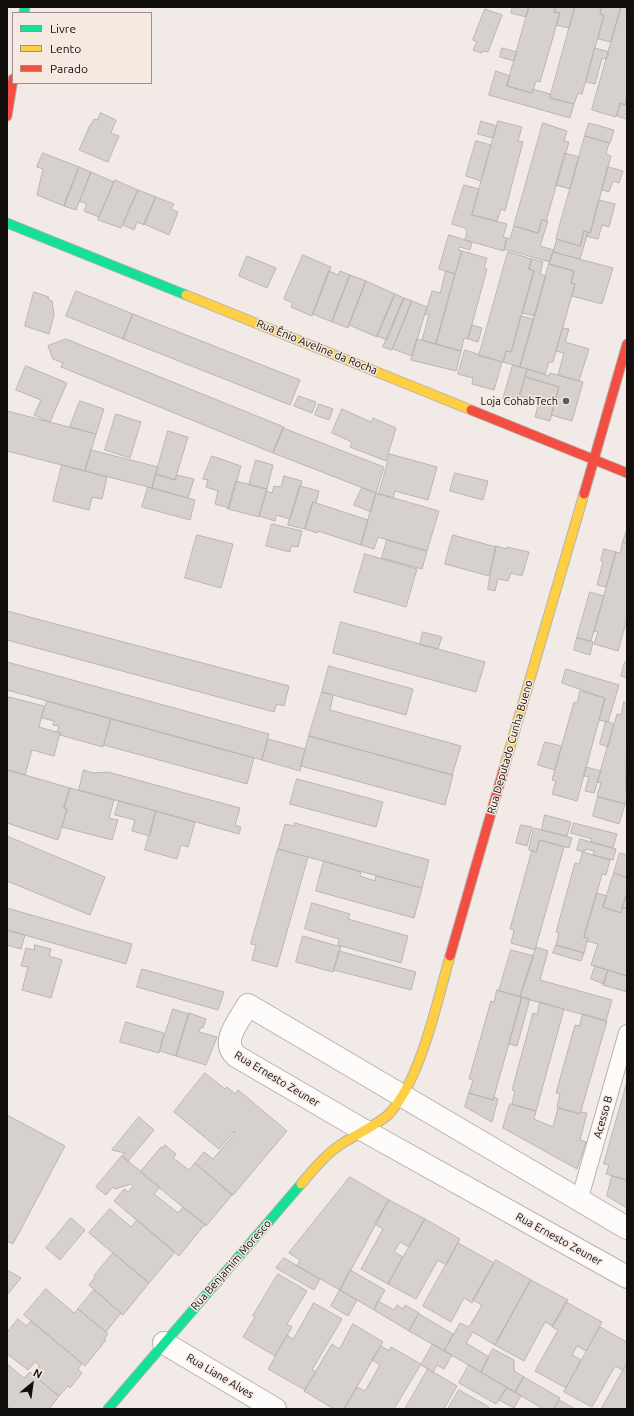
<!DOCTYPE html>
<html>
<head>
<meta charset="utf-8">
<style>
  body { margin:0 }
  #map { position:relative; width:634px; height:1416px; overflow:hidden; background:#f1eae6; font-family:Ubuntu,sans-serif }
  canvas { display:block }
  .frame { position:absolute; inset:0; border:8px solid #120e0c; pointer-events:none }
  .legend { position:absolute; left:12px; top:12px; width:140px; height:72px; box-sizing:border-box; background:#f5e9e1; border:1px solid #9a918c; margin:0; padding:5px 7px; list-style:none; font-size:12px; color:#120e0c }
  .legend li { display:flex; align-items:center; gap:8px; height:20px }
  .legend b { width:20px; border:1px solid #9a918c }
  .north { position:absolute; left:12px; top:1364px; width:40px; height:40px; -webkit-text-stroke:3px #f5e9e1; paint-order:stroke; rotate:29deg; font-size:11px; font-weight:700; line-height:16px; text-align:center; color:#120e0c }
  .north::after { content:''; display:block; margin:auto; width:14px; height:18px; background:#120e0c; clip-path:polygon(50% 0,100% 100%,50% 72%,0 100%) }
</style>
</head>
<body>
<div id="map">
<canvas width="634" height="1416"></canvas>
<div class="frame"></div>
<ul class="legend">
<li><b style="height:5px;background:#16e098"></b>Livre</li>
<li><b style="height:5px;background:#ffcf43"></b>Lento</li>
<li><b style="height:5px;background:#f24e42"></b>Parado</li>
</ul>
<div class="north">N</div>
</div>
<script>
const ctx = document.querySelector('canvas').getContext('2d');
ctx.lineJoin = 'round';
function fill(path, color) { ctx.fillStyle = color; ctx.fill(path, 'evenodd'); }
function stroke(path, color, width, dash) { ctx.strokeStyle = color; ctx.lineWidth = width; ctx.lineCap = dash ? 'butt' : 'round'; ctx.setLineDash(dash || []); ctx.stroke(path); }
function write(font, color, halo, rows, align = 'center') {
  ctx.font = font + ' Ubuntu,sans-serif'; ctx.lineWidth = 3; ctx.setLineDash([]); ctx.textBaseline = 'middle'; ctx.strokeStyle = halo; ctx.fillStyle = color; for (const [text, x, y, turn = 0] of rows) {
    ctx.save(); ctx.translate(x, y); ctx.rotate((+turn || 0) * Math.PI / 180); ctx.textAlign = isNaN(turn) ? turn : align; if (halo) ctx.strokeText(text, 0, 0); ctx.fillText(text, 0, 0); ctx.restore();
  }
}
const building = new Path2D(`
  M513,7H529L526,17L511,13Z
  M529,7H556L554,12L560,13L540,82L536,81L532,93L507,86Z
  M556,7H575L569,28L556,25L560,13L554,12Z
  M575,7H602L600,14L604,15L582,94L578,93L574,104L550,98Z
  M602,7H621L611,42L598,39L604,15L600,14Z
  M621,7L627,8V96L625,105L620,103L616,117L592,110Z
  M485,9L502,15L488,52L483,51L482,53L473,50L477,42L473,40Z
  M502,48L517,52L514,61L500,57Z
  M595,48L609,52L607,59L602,58L595,84L586,82Z
  M496,71L510,76L507,86L532,93L533,89L550,94V98L574,104L570,118L489,95Z
  M627,96V117L626,119L617,116L620,103L625,105Z
  M101,113L116,120L111,133L119,136L108,162L79,150L90,125H91L94,119L97,120Z
  M481,121L497,126L493,138L478,134Z
  M498,121L522,127L518,141L523,142L505,211L501,209L497,221L472,215Z
  M543,123L567,131L564,141L569,142L546,221L542,220L538,233L514,226Z
  M589,123L614,130L610,143L585,136Z
  M585,136L609,143L606,154L611,156L590,233L584,231L580,246L556,239Z
  M476,141L491,145L481,181L466,176Z
  M43,153L79,167L64,206L37,195L43,169L37,167Z
  M565,153L579,157L570,189L556,185Z
  M79,167L91,172L76,210L64,206Z
  M608,167L623,171L619,183L613,181L609,192L602,190Z
  M91,172L114,182L99,217L84,211L87,204L80,201Z
  M115,180L138,190L121,228L98,220Z
  M464,185L479,189L472,215L507,224L503,237L507,238L504,251L465,240L467,232L465,228L452,224Z
  M138,190L156,197L144,225L137,222L134,230L123,225Z
  M156,197L174,204L171,209L178,212L169,235L144,224Z
  M599,200L615,204L609,227L602,225L598,239L586,236L588,232L590,233Z
  M542,220L548,221L540,246L554,250L550,262L504,249L507,238L510,239L514,226L538,233Z
  M584,231L588,232L580,259L553,252L557,239L580,246Z
  M449,235L472,242L470,250L460,247L458,250L462,251L455,274L439,269Z
  M462,251L487,258L484,268L487,269L468,339L464,338L461,351L436,344Z
  M508,252L532,259L529,269L534,271L511,352L506,351L503,362L479,356Z
  M553,252L613,268L602,304L572,296L575,284L571,283L574,271L549,264Z
  M303,255L331,267L312,316L291,307L293,303L284,299Z
  M247,256L276,268L267,288L239,276Z
  M532,259L543,262L540,274L546,276L535,316L522,313L534,271L529,269Z
  M549,264L574,271L571,283L575,284L553,362H549L545,374L520,367Z
  M329,271L338,275L340,271L350,275L332,322L313,314Z
  M446,271L455,274L436,344L422,340L429,315L425,314L432,291L440,293Z
  M350,275L366,281L348,328L332,322Z
  M366,281L395,294L377,337L349,325Z
  M76,291L133,314L123,339L66,316Z
  M34,292L49,297L48,299L52,301L54,315L49,334L25,326Z
  M395,294L404,298L387,340L377,336Z
  M404,298L412,301L392,350L383,347Z
  M412,301L427,307L412,356L393,349Z
  M133,314L300,380L290,405L123,339Z
  M521,316L534,319L520,367L503,362L506,351L511,352Z
  M472,325L482,328L478,342L468,339Z
  M563,328L569,329L565,342L589,349L579,381L558,375L564,353L556,351Z
  M66,339L284,427L273,453L61,367L63,363L53,359L48,346Z
  M417,339L461,351L456,371L411,360Z
  M465,350L502,362L494,390L472,384L473,378L458,374Z
  M513,365L527,369L517,403L503,399Z
  M26,366L67,383L50,422L34,415L41,400L16,390Z
  M527,369L549,376L550,373L583,382L572,421L551,415L559,387L526,377Z
  M526,377L559,387L550,421L535,417L539,402L520,396Z
  M299,396L316,402L312,413L294,406Z
  M80,401L104,409L96,434L70,427Z
  M319,404L333,409L329,420L315,415Z
  M342,409L371,422L373,418L396,428L386,461L350,447L352,442L332,433Z
  M7,411L96,434L85,471L7,451Z
  M116,414L141,422L130,458L105,450Z
  M283,428L384,467L376,493L273,453Z
  M168,431L188,437L175,480L156,474Z
  M91,450L158,467L152,488L85,471Z
  M390,454L437,467L428,500L395,491L393,498L379,494Z
  M212,456L241,466L229,508L215,504L218,491L206,487L208,480L203,479Z
  M256,460L273,465L267,489L249,485Z
  M62,465L107,477L102,499L92,497L89,510L53,501Z
  M455,473L488,481L483,500L450,491Z
  M156,474L175,480L177,475L194,479L188,498L152,488Z
  M284,476L302,481L290,519L276,515L275,521L259,516L266,491L272,493L274,486L281,487Z
  M236,481L267,489L259,517L228,509Z
  M300,486L319,491L316,503L313,502L305,529L288,525Z
  M148,487L195,500L190,520L142,507Z
  M362,488L376,493L371,512L354,505Z
  M376,493L439,511L427,551L378,537L374,549L361,545Z
  M313,502L368,520L361,545L318,531L317,533L305,529Z
  M272,524L302,531L298,547L291,546L290,552L266,546Z
  M627,529V543L623,542Z
  M197,535L233,544L221,588L185,578Z
  M453,535L496,547L489,576L445,564Z
  M387,540L427,551L422,569L382,558Z
  M623,542L627,543V619L618,651L594,644L598,632L594,631L616,552L620,553Z
  M496,546L507,549V547L529,552L522,576L511,573L508,581L498,579L495,591L488,589Z
  M604,549L616,552L606,587L597,585L603,562L601,561Z
  M365,554L417,569L406,607L354,592Z
  M590,592L604,596L591,641L577,638Z
  M7,611L289,686L284,706L277,704L274,712L7,640Z
  M341,622L485,662L476,692L333,653Z
  M423,632L442,637L438,649L420,645Z
  M577,638L593,642L590,655L574,650Z
  M7,662L269,734L262,760L7,690Z
  M625,662L627,663V678L621,676Z
  M329,666L413,689L406,715L322,692Z
  M566,669L619,685L608,722L599,720L605,698L562,683Z
  M580,691L605,698L577,801L552,794L556,781L552,780L574,702L577,703Z
  M322,692L333,695L330,710L461,746L452,775L309,736Z
  M9,697L44,706L39,727L60,733L54,756L32,750L25,775L7,770V703Z
  M47,701L111,719L103,747L60,735V733L57,732L59,726L53,725L54,721L42,718Z
  M624,702L627,703L626,788L627,797L625,804L597,796L601,783L597,782L614,724L617,714L621,715Z
  M111,719L254,758L247,784L104,745Z
  M606,721L614,724L608,747L600,744Z
  M309,736L453,775L445,805L301,766Z
  M268,739L305,749L300,771L262,760Z
  M545,742L562,746L555,770L538,765Z
  M586,767L601,771L594,793L585,791L589,777L584,776Z
  M8,770L70,788L64,808L67,809L58,840L7,823Z
  M84,770L93,773L108,772L240,808L235,825L241,827L239,834L79,790Z
  M297,779L383,802L376,827L290,804Z
  M70,788L114,800L109,818L118,820L112,840L62,827L67,809L64,808Z
  M598,797L625,804L619,824L593,816Z
  M119,801L156,811L150,836L132,831L135,820L115,815Z
  M156,811L195,822L188,847L181,845L177,859L145,850Z
  M545,815L571,822L567,836L542,830Z
  M295,823L429,860L422,888L278,849L285,824L295,826Z
  M574,823L617,834L613,848L591,842L592,839L571,833Z
  M521,825L532,827L527,846L516,843Z
  M534,828L572,838L569,848L540,840L536,852L529,850Z
  M7,836L105,877L90,915L7,881Z
  M580,839L616,849L613,860L593,855L594,851L586,849L584,852L577,850Z
  M540,840L564,847L535,950L511,943L514,930L510,929L532,850L536,852Z
  M278,849L308,857L277,967L252,960L256,945L251,944Z
  M583,852L610,860L606,875L602,874L597,893L584,937L588,938L584,953L556,945L559,933L556,932L575,863L579,864Z
  M620,853L627,855V878L614,873Z
  M324,861L361,872L360,876L375,881L376,876L422,888L414,918L316,891Z
  M614,873L627,878V893L621,913L603,907Z
  M597,893L607,896L603,907L621,913L622,907L627,909V976L591,965L598,944L587,941L588,938L584,937Z
  M627,893V909L622,907Z
  M312,903L350,914L348,919L408,936L401,963L338,945L339,939L305,929Z
  M7,908L132,944L126,964L7,930Z
  M7,930L25,935L21,949L7,945Z
  M303,936L341,947L333,972L296,962Z
  M35,945L51,949L49,956L62,960L51,998L22,990L28,967L21,966L26,948L34,950Z
  M556,945L584,953L581,961L553,953Z
  M536,947L548,951L540,980L612,1000L606,1021L520,997Z
  M511,950L534,956L520,997L499,991Z
  M339,951L416,972L411,990L334,970Z
  M595,966L608,970L604,984L591,979Z
  M142,969L224,992L218,1010L137,987Z
  M608,970L627,976V992L603,985Z
  M497,990L522,997L493,1100L469,1093L473,1080L469,1079L491,1001L494,1002Z
  M522,997L530,999L517,1046L509,1044Z
  M540,1002L564,1009L536,1111L512,1104L515,1091L512,1090L533,1013L537,1014Z
  M173,1009L189,1014L176,1056L160,1051Z
  M189,1013L206,1019L203,1028L201,1027L199,1032L217,1037L206,1065L176,1056Z
  M583,1014L607,1021L580,1114L557,1107L560,1094L556,1093L575,1025L579,1026Z
  M126,1022L164,1033L159,1053L120,1042Z
  M205,1073L225,1089L227,1087L235,1094L238,1090L287,1131L233,1195L195,1163L204,1152L213,1159L235,1133L233,1132L219,1149L174,1112Z
  M627,1082V1180L606,1174L609,1165L604,1164Z
  M469,1093L493,1100L494,1097L498,1099L492,1122L465,1107Z
  M510,1104L536,1111L534,1119L553,1127L558,1108L580,1114L581,1112L587,1113L580,1140L586,1142L577,1169L503,1128Z
  M7,1115L65,1146L13,1244L7,1241Z
  M139,1117L154,1130L128,1161L122,1156L125,1153L112,1150Z
  M165,1145L176,1154L173,1158L189,1170L195,1163L232,1195L206,1226L140,1172L161,1147L163,1148Z
  M122,1156L160,1187L154,1194L178,1213L183,1207L205,1224L179,1256L114,1201L124,1189L128,1192L133,1186L131,1184L115,1189L113,1187L106,1195L96,1187Z
  M612,1176L627,1180V1208L607,1196Z
  M350,1177L389,1200L340,1290L297,1266L300,1260L289,1253Z
  M389,1200L425,1219L409,1247L400,1242L394,1252L403,1257L388,1284L361,1269L383,1229L375,1224Z
  M110,1209L131,1227L137,1220L175,1252L149,1283L89,1233Z
  M71,1218L85,1230L60,1260L46,1248Z
  M425,1219L460,1239L446,1265L438,1260L416,1299L388,1284Z
  M458,1243L494,1263L472,1303L464,1298L451,1322L423,1306Z
  M113,1253L149,1283L123,1315L89,1285L95,1277L94,1276Z
  M284,1258L320,1279L314,1290L276,1268Z
  M496,1260L531,1280L495,1345L473,1332L466,1343L489,1357L481,1372L444,1351L460,1323L469,1327L482,1305L473,1300Z
  M7,1270L21,1278L7,1295Z
  M350,1270L385,1290L374,1310L340,1290Z
  M278,1274L307,1291L287,1324L292,1327L275,1356L243,1337L255,1317L253,1316Z
  M531,1280L568,1300L553,1326L545,1322L524,1361L495,1345Z
  M46,1289L74,1313L78,1309L108,1334L104,1339L106,1340L85,1366L24,1315Z
  M94,1290L121,1313L106,1332L78,1309Z
  M340,1290L357,1300L348,1316L331,1306Z
  M378,1301L394,1310L397,1305L403,1309L405,1305L419,1313L409,1331L374,1310Z
  M566,1302L602,1322L586,1351L577,1346L572,1355L581,1360L566,1388L535,1371L558,1330L552,1327Z
  M314,1303L342,1319L312,1370L316,1372L305,1390L268,1369L287,1335L293,1339Z
  M419,1314L453,1334L444,1351L409,1331Z
  M18,1319L26,1326L31,1321L82,1363L78,1369L82,1373L70,1388L68,1386L59,1396L33,1375L40,1366L35,1362L28,1370L7,1354V1333Z
  M353,1324L383,1342L344,1409H334L304,1391L332,1344L339,1349Z
  M600,1327L627,1342V1363L623,1370L615,1366L592,1407L564,1392Z
  M433,1344L452,1355L444,1369L437,1365L433,1372L421,1365Z
  M381,1346L389,1351L391,1347L421,1364L394,1409H344L357,1387L365,1391L380,1365L372,1360Z
  M493,1349L514,1360V1371L524,1377L515,1392L481,1372Z
  M627,1363V1409H601L623,1370Z
  M7,1364L24,1378L30,1372L59,1396L49,1409H11L7,1406Z
  M469,1365L507,1388L496,1404L459,1383Z
  M428,1369L457,1386L444,1409H405Z
  M524,1377L560,1398L554,1409H543L515,1392Z
  M507,1388L521,1396L514,1408L499,1400Z
  M459,1390L489,1407L487,1409H448Z
  M559,1400L575,1409H554Z`);
const lane = new Path2D(`
  M579,1201L627,1033`);
const street = new Path2D(`
  M627,1228L248,1005C239,1021 220,1041 236,1056L363,1130L627,1277
  M164,1343L275,1409`);
const fast = new Path2D(`
  M24,13L25,7
  M7,223L186,295
  M108,1409L301,1184`);
const slow = new Path2D(`
  M186,295L471,410
  M504,768L584,494
  M301,1184C313,1170 325,1155 340,1145C353,1136 379,1124 389,1114C421,1079 437,1002 450,956`);
const jam = new Path2D(`
  M7,116L13,79
  M471,410L627,473
  M584,494L627,344
  M450,956L504,768`);
const markers = [
  [566,401,4,"#605b58"]
];
const streetNames = [
  ["Rua Ênio Aveline da Rocha",317,347,22],
  ["Rua Deputado Cunha Bueno",510,747,-74],
  ["Rua Ernesto Zeuner",277,1079,31],
  ["Acesso B",603,1117,-74],
  ["Rua Ernesto Zeuner",559,1239,29],
  ["Rua Benjamim Moresco",231,1265,-49],
  ["Rua Liane Alves",220,1376,31]
];
const poiNames = [
  ["Loja CohabTech",558,401]
];
fill(building, '#d6d1cd');
stroke(building, '#bbb5b2', 1);
stroke(lane, '#b7b2af', 18);
stroke(street, '#b7b2af', 24);
stroke(fast, '#b7b2af', 11);
stroke(slow, '#b7b2af', 11);
stroke(jam, '#b7b2af', 11);
stroke(lane, '#fdfcfb', 16);
stroke(street, '#fdfcfb', 22);
stroke(fast, '#16e098', 9);
stroke(slow, '#ffcf43', 9);
stroke(jam, '#f24e42', 9);
for (const [x, y, r, color] of markers) { const dot = new Path2D(); dot.arc(x, y, r, 0, 2 * Math.PI); ctx.fillStyle = color; ctx.fill(dot); stroke(dot, '#f5e9e1', 1.5); }
write('11px', '#120e0c', '#f5e9e1', streetNames);
write('11px', '#120e0c', '#f5e9e1', poiNames, 'right');
</script>
</body>
</html>
